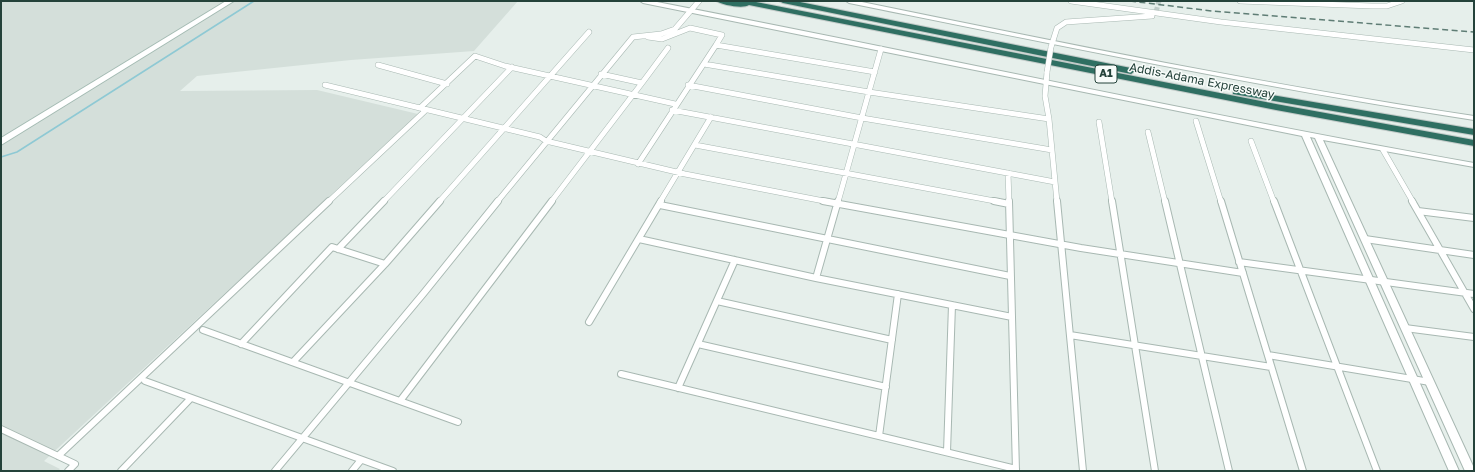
<!DOCTYPE html>
<html>
<head>
<meta charset="utf-8">
<style>
  body { margin:0 }
  #map { position:relative; width:1475px; height:472px; overflow:hidden; background:#e6efeb; font-family:"Golos Text",sans-serif }
  canvas { display:block }
  .frame { position:absolute; inset:0; border:2px solid #24423a; pointer-events:none }
</style>
</head>
<body>
<div id="map">
<canvas width="1475" height="472"></canvas>
<div class="frame"></div>
</div>
<script>
const ctx = document.querySelector('canvas').getContext('2d');
ctx.lineJoin = 'round';
function fill(path, color) { ctx.fillStyle = color; ctx.fill(path, 'evenodd'); }
function stroke(path, color, width, dash) { ctx.strokeStyle = color; ctx.lineWidth = width; ctx.lineCap = dash ? 'butt' : 'round'; ctx.setLineDash(dash || []); ctx.stroke(path); }
function write(font, color, halo, rows, align = 'center') {
  ctx.font = font + ' "Golos Text",sans-serif'; ctx.lineWidth = 3; ctx.setLineDash([]); ctx.textBaseline = 'middle'; ctx.strokeStyle = halo; ctx.fillStyle = color; for (const [text, x, y, turn = 0] of rows) {
    ctx.save(); ctx.translate(x, y); ctx.rotate((+turn || 0) * Math.PI / 180); ctx.textAlign = isNaN(turn) ? turn : align; if (halo) ctx.strokeText(text, 0, 0); ctx.fillText(text, 0, 0); ctx.restore();
  }
}
const built = new Path2D(`
  M1,1H518L474,51L351,60L197,76L180,91L317,90L418,114L44,461L60,469L58,471H1Z`);
const stream = new Path2D(`
  M1,157L17,152L254,1`);
const minorTunnel = new Path2D(`
  M1156,12L1159,1`);
const minorFar1 = new Path2D(`
  M1071,1L1221,22L1474,50
  M1240,1L1372,6H1387L1402,1
  M648,37L662,39L690,28L722,35L716,45L875,72
  M1051,47L1057,28L1066,22L1152,16
  M704,64L869,92L1049,119
  M378,65L447,84
  M1047,72L1045,96L1049,119L1057,202
  M601,74L642,83L668,48
  M325,85L540,137L546,141L685,174L829,202
  M688,85L862,118L1052,150
  M420,108L475,56L505,66L675,104
  M672,110L1055,182
  M1196,121L1221,202
  M1099,122L1112,202
  M1148,132L1165,202
  M1251,141L1274,202
  M695,145L1000,202
  M1383,150L1413,202
  M638,164L716,45
  M1008,173L1009,202
  M328,202L426,110
  M383,202L512,67
  M439,202L589,32
  M497,202L633,37L661,34L675,29L699,1
  M551,202L642,83
  M660,202L711,117
  M838,202L881,49`);
const minor = new Path2D(`
  M823,201L1081,248L1243,273
  M994,201L1009,204
  M1009,201L1016,471
  M1057,201L1083,471
  M1112,201L1155,471
  M1165,201L1229,471
  M1221,201L1303,471
  M1274,201L1377,471
  M1412,201L1474,309
  M660,205L1010,276
  M1418,211L1474,218
  M639,239L816,278L1012,317
  M1365,239L1474,255
  M338,249L384,201
  M1239,262L1474,294
  M816,278L838,201
  M717,301L892,340
  M589,322L661,201
  M1405,328L1474,337
  M203,330L458,422
  M1070,335L1271,367
  M241,344L332,247L385,264
  M698,344L886,387
  M1268,355L1430,382
  M293,362L385,264L440,201
  M621,374L1016,469
  M145,381L393,471
  M678,388L735,260
  M400,401L552,201
  M1,429L75,464L68,471
  M879,436L898,294
  M947,452L952,305
  M58,456L329,201
  M121,471L191,398
  M275,471L423,294L498,201
  M352,471L361,460`);
const tertiary = new Path2D(`
  M640,1H652C926,54 1199,114 1474,163V167L1323,140L1474,468V471H1465L1315,138L1310,137L1459,471H1449L1302,136L643,3Z
  M846,1H857C1062,43 1267,85 1474,116V120C1264,88 1057,45 849,3Z`);
const secondary = new Path2D(`
  M226,1H234L1,145V138Z`);
const motorway = new Path2D(`
  M716,1H751L1276,104L1474,140V146L1276,110L749,5C743,9 722,5 716,1Z
  M779,1H795L1131,68L1135,71L1131,74L783,3Z
  M1236,89L1474,129V135L1233,94V90Z`);
const rail = new Path2D(`
  M1130,1L1212,11L1474,32`);
const minorBridge = new Path2D(`
  M1047,72L1051,47`);
const shields = [
  [1106,74,22]
];
const shieldNames = [
  ["A1",1106,74]
];
const streetNames = [
  ["Addis-Adama Expressway",1202,81,11]
];
fill(built, '#d4dfda');
stroke(stream, '#8ec9d4', 1.5);
stroke(minorTunnel, '#bfccc8', 5, [5, 2.5]);
stroke(minorFar1, '#a8b8b2', 6);
stroke(minor, '#a8b8b2', 8);
stroke(tertiary, '#a8b8b2', 2);
stroke(secondary, '#a4bbb3', 2);
stroke(motorway, '#c2cac8', 2);
stroke(minorFar1, '#fff', 5);
stroke(minor, '#fff', 6);
fill(tertiary, '#fff');
fill(secondary, '#fff');
fill(motorway, '#2f6f62');
stroke(rail, '#5f7d75', 1.5, [6, 3.5]);
stroke(minorBridge, '#a8b8b2', 6, []);
stroke(minorBridge, '#fff', 5);
for (const [x, y, w] of shields) { const box = new Path2D(); box.roundRect(x - w / 2, y - 9, w, 18, 3); ctx.fillStyle = '#f7fbf9'; ctx.fill(box); stroke(box, '#24423a', 1); }
write('bold 11px', '#24423a', null, shieldNames);
write('12px', '#24423a', '#f7fbf9', streetNames);
</script>
</body>
</html>
